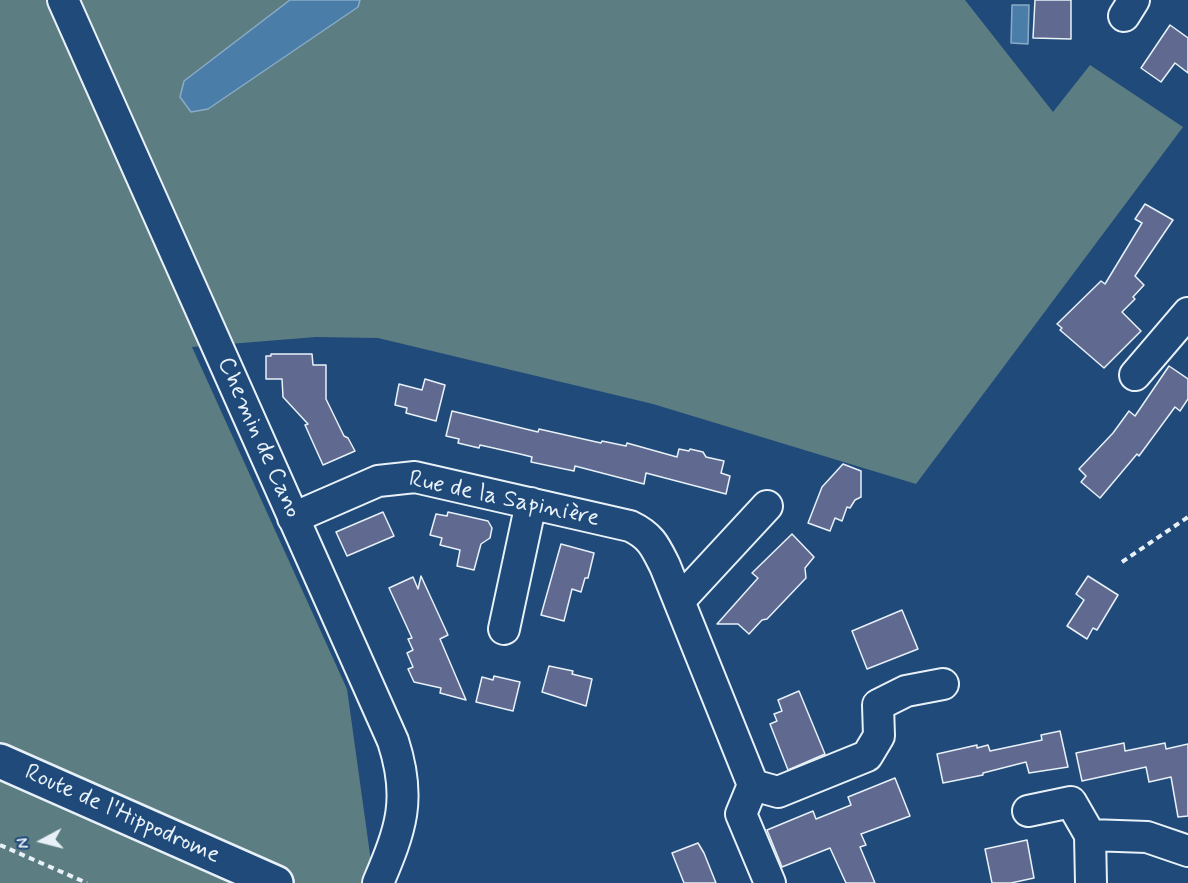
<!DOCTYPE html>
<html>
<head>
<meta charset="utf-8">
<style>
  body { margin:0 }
  #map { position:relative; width:1188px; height:883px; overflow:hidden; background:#1f4a7a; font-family:Mynerve,sans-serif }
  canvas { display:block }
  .north { position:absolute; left:12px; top:811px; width:60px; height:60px; -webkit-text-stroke:4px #1f4a7a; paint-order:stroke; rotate:263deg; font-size:16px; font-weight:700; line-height:24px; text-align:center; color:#e8f1f8 }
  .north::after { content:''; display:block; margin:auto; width:21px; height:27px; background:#e8f1f8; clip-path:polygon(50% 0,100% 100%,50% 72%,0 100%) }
</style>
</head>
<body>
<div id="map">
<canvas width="1188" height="883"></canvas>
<div class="north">N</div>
</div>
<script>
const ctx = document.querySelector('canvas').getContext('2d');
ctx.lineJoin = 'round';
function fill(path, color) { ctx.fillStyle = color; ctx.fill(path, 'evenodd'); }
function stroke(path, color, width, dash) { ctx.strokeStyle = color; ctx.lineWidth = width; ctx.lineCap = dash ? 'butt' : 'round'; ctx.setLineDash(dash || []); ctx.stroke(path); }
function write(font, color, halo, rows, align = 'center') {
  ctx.font = font + ' Mynerve,sans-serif'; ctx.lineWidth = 4.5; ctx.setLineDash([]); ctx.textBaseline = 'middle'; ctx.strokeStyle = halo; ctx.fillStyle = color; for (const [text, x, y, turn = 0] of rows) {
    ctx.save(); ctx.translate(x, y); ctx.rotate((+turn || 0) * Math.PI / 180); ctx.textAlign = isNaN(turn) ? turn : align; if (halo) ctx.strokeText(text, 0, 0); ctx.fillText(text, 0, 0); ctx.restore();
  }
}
const green = new Path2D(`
  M0,0H965L1053,112L1090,65L1183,127L916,484L653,404L378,338L316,337L192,347L347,689L374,883H0Z`);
const water = new Path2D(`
  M290,0H360L358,7L208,109L191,112L180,97L184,81Z
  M1012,5H1029L1028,44L1011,43Z`);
const building = new Path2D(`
  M1035,0H1071V39L1033,38Z
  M1170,25L1188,38V73L1175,63L1161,82L1141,68Z
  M1145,204L1173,220L1135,276L1144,285L1133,297L1135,299L1122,312L1141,331L1104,368L1060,330L1062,328L1057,324L1101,281L1105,284L1142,223L1135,219Z
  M271,354H312L313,365H326V399L344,436L348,438L355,451L323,465L305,425L308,424L283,397L282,379H266V356H271Z
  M1169,366L1188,379V399L1180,411L1175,407L1139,456L1137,454L1100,498L1081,482L1086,476L1079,469L1113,433L1129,411L1135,416Z
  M425,379L445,385L436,421L406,413L407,408L395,405L399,384L422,390Z
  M452,411L538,432L539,429L601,443L602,441L626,446L627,443L677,457L679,449L689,451L690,449L703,452L706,457L724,461L721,473L730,476L726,494L646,473L644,484L575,466L574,471L531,462L532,457L520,454L480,445L479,448L458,443L459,439L446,436Z
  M843,464L861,471V497L855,500L850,508L847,507L842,521L835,518L830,531L808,523L822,487Z
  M383,512L394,536L347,556L336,532Z
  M448,512L488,521L492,528L490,538L481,544L474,570L457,566L460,550L440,545L442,538L430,535L436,514L447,516Z
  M792,534L814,557L805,568L806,578L767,619L762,620L749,634L738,624H717L758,578L752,573Z
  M561,544L594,553L588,578H585L581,592L572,589L564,621L541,615Z
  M421,576L448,635L440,639L466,700L440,693L441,688L414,682L408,669L413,667L407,653L413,650L408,639L412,638L389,588L413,577L418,589Z
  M1088,576L1118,595L1097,630L1093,628L1087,639L1067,626L1084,600L1076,594Z
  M902,610L918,649L867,669L852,631Z
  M549,666L573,671L572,674L592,679L586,706L542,692Z
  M494,676L520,682L513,711L476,702L482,677L493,680Z
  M799,691L825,754L788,770L770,724L777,721L774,714L782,711L778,700Z
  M1060,731L1068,767L1029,773L1026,762L983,773V775L943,783L937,754L977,745V748L988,745L990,751L1042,740L1041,735Z
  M1124,743L1125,751L1165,743L1166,749L1188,744V816L1178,817L1171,777L1149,782L1146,767L1082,781L1076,753Z
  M895,778L910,816L861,834L866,845L860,847L875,883H846L830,848L782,867L767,830L813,811L816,819L851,805L848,797Z
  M1027,840L1034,878L1011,883H992L985,849Z
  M698,843L704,853L716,883H684L672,853Z`);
const path = new Path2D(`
  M1122,562L1188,517
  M0,845L87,883`);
const street = new Path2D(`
  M63,0L393,741C412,799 401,829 378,883
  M1124,16L1134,0
  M1135,375L1188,313
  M293,518L378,481L415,477L630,526C651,536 655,546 665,566L753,785L741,814L770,883
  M679,601L767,506
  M504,629L531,503
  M753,785L778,792L867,756L879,736L878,705L906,691L943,684
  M1028,811L1071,802L1090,835L1147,837L1188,851
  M1090,835L1091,883`);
const secondary = new Path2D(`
  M0,761L276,883`);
const streetNames = [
  ["Chemin de Cano",258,438,66],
  ["Rue de la Sapinière",504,500,12],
  ["Route de l'Hippodrome",122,815,24]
];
fill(green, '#5c7d82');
fill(water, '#4a7da8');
stroke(water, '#89abc8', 1.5);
fill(building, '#606a91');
stroke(building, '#e8f1f8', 1.5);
stroke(street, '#e8f1f8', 34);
stroke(secondary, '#e8f1f8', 38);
stroke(path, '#e8f1f8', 4, [6, 4.5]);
stroke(street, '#1f4a7a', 30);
stroke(secondary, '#1f4a7a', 33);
write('24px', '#e8f1f8', '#1f4a7a', streetNames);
</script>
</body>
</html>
